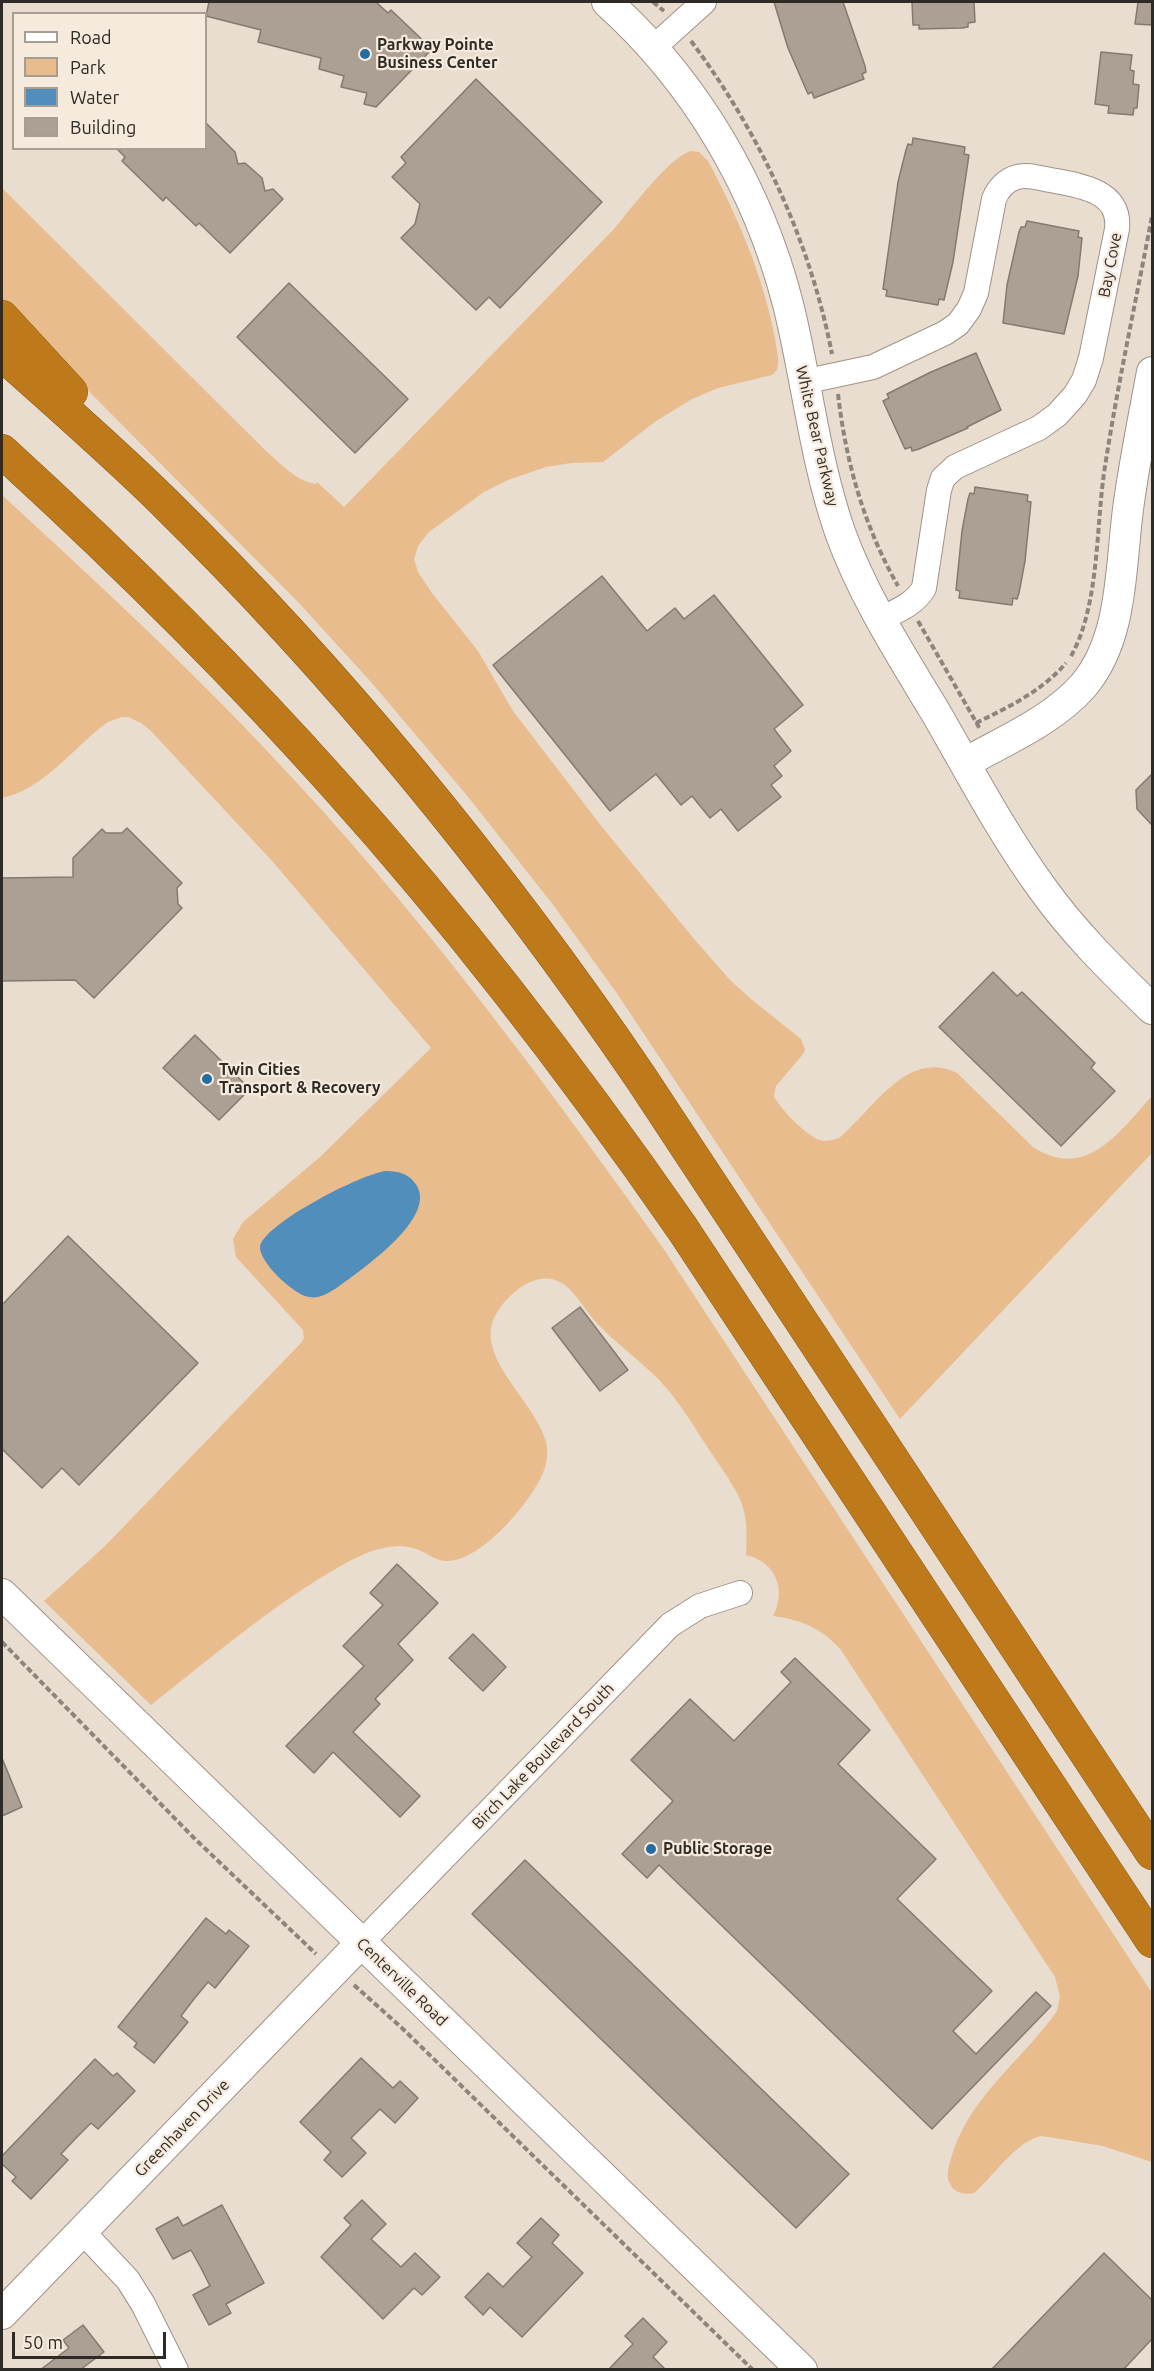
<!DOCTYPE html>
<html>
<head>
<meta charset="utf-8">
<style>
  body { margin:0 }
  #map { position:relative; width:1154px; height:2371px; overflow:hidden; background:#e9ddd0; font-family:Ubuntu,sans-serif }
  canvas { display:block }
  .frame { position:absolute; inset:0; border:3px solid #2e2a25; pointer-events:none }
  .legend { position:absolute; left:12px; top:12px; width:195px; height:138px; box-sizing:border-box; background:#f6eadd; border:2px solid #a69d93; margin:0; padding:8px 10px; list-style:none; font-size:18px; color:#2e2a25 }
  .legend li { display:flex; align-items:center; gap:12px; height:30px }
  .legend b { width:30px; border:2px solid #a69d93 }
  .scale { position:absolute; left:12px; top:2332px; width:154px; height:27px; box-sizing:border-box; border:3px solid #2e2a25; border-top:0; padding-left:8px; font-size:18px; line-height:21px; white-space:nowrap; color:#2e2a25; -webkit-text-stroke:4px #f6eadd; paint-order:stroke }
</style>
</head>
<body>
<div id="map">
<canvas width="1154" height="2371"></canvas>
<div class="frame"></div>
<ul class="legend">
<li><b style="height:8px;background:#fff"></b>Road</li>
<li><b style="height:16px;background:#e8bc8c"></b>Park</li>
<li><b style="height:16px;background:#528ebc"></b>Water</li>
<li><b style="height:16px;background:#aca094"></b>Building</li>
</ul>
<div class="scale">50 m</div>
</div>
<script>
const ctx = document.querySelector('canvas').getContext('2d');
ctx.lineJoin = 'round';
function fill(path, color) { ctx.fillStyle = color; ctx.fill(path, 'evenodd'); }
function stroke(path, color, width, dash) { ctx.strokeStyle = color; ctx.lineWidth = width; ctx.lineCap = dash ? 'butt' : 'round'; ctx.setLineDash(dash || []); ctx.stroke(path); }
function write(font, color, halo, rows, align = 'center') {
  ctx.font = font + ' Ubuntu,sans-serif'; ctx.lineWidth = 4.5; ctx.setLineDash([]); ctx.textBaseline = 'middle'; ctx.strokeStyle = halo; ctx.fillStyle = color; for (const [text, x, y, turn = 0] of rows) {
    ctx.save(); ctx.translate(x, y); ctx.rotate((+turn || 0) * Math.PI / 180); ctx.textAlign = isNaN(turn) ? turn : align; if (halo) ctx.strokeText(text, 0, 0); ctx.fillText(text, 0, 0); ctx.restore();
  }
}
const green = new Path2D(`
  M691,151L699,152L708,161C738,217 763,276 775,338C776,348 780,360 777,370L772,375L718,388L692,399L656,421L603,462L571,463L546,467L508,480L484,492L429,532L418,546L414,559L418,572L432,593L478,651L513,711L602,827L695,940L730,980L751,999L801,1039L805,1050L804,1053L776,1086L774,1096C779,1108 808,1137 820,1140C827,1142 833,1140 839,1138C872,1111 907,1048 957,1073L1033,1147C1086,1182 1120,1131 1152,1096V1153L900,1419L616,992L554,906L469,798L371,682L299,603L2,304V188L266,451C281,464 296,481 316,484L317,482L344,507L614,229C631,209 668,158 691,151Z
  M2,495C104,589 205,682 298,784C432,929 549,1088 663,1248L1152,1993V2162L1103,2146L1042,2136C1017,2140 993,2177 974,2193C965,2195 954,2193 950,2184C946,2178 948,2169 950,2162C966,2099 1021,2062 1057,2011L1060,1997L1055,1977L841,1650C823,1629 800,1619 773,1616C787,1590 776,1562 746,1555C747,1535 748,1516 739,1497C731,1481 720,1466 710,1451C694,1427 680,1402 660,1381C640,1360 615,1343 596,1322C584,1309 572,1285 555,1280C546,1277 536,1279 528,1283C518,1288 507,1298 500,1308C466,1352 535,1399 546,1442C550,1458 544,1474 535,1488C520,1513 478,1562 446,1561C435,1561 426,1552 416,1549C393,1540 364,1553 344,1564C275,1603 213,1656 151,1705L44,1601L104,1547L301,1343L304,1338L303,1330L236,1257L233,1239L243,1222L320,1157L431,1048L273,862L150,730L141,723L128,717H122L108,722C73,747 45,789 2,798Z`);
const water = new Path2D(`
  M386,1171C399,1171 410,1174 417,1186C436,1219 361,1270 338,1287C329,1293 319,1299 309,1297C294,1295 259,1262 260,1247C263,1224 363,1173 386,1171Z`);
const building = new Path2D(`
  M209,2H376L388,13L391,10L432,49L376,107L364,104L367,93L341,87L344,76L319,69L321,58L258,42L261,30L206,16Z
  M774,2H843L865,66L866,72L862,74L864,79L814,98L812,92L808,94L788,48Z
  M912,2H974L975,22L968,23V27L962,28L919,29V25H913Z
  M1138,2H1152V25L1135,24Z
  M1101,52L1132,55L1130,70L1134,71L1133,84L1139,85L1137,108H1134L1133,115L1108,113L1109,106L1095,104Z
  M476,79L602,202L500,308L489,297L476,310L401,238L415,224L420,204L392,177L406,163L401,157Z
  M206,123L235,152L238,164L245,163L262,178L265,191L273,189L283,199L230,253L199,223L196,226L166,197L163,201L122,161L125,157L116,148H206Z
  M913,138L965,147L964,154L969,155L953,262L944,300L939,299L938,305L886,296L887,290L883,289L898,182L906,150L908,144L912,145Z
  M1027,221L1079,231L1078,237L1082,238L1078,276L1064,334L1003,323L1007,285L1019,232L1021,227H1025Z
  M289,283L408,399L355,453L237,337Z
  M976,353L1001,410L967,427L968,428L919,449L912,451L911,447L905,449L883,401L889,398L887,394L931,372Z
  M975,487L1028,495L1027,501L1031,502L1025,561L1019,593L1017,599L1013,598L1012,605L959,598L960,591L956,590L962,531L968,499L970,493L974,494Z
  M602,576L647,631L675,608L684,619L714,595L803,705L774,729L791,751L774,766L782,776L771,785L781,797L738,831L721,809L710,818L692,796L681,805L656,774L610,811L493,665Z
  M1152,774V825L1137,809L1136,790Z
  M127,828L182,883L177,888L178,904L182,908L94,998L75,980L2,981V878L73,877V858L102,829L106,833H122Z
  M993,972L1017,996L1022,992L1095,1063L1091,1068L1115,1091L1061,1146L939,1027Z
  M195,1035L250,1089L219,1120L163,1068Z
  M68,1236L198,1363L79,1485L62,1468L42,1488L2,1449V1305Z
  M580,1307L628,1370L600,1391L552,1328Z
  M397,1564L438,1603L398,1644L413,1660L375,1699L380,1704L353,1732L420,1796L400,1817L333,1752L314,1773L286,1746L364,1666L343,1646L383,1605L370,1593Z
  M473,1634L506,1667L483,1691L449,1658Z
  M795,1658L870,1730L838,1764L936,1859L897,1899L992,1991L953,2031L976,2054L1036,1992L1051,2006L932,2129L659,1865L647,1878L622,1854L673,1801L631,1760L690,1699L734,1741L791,1682L781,1672Z
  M2,1758L22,1807L2,1816Z
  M525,1860L849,2174L796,2228L472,1914Z
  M206,1918L226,1934L229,1930L249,1946L215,1988L208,1982L194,1999L181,2016L188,2022L154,2063L134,2047L137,2043L118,2027Z
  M361,2058L393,2088L400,2081L418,2098L395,2123L380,2109L351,2138L366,2153L342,2177L324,2160L331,2152L300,2122Z
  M95,2059L113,2076L117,2073L135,2091L98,2129L91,2123L76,2138L61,2154L68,2160L31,2199L12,2181L16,2177L2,2164V2156Z
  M362,2200L386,2224L371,2239L401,2267L415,2253L440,2277L422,2295L414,2288L383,2319L321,2257L351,2225L344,2218Z
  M222,2205L264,2283L226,2304L231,2313L209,2325L193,2295L210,2286L201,2268L191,2250L173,2259L156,2229L178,2217L183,2226Z
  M541,2218L559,2235L552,2243L583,2273L522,2337L490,2307L483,2315L465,2297L488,2273L503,2287L517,2272L532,2257L517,2243Z
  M1104,2253L1152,2300V2339L1123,2370H991Z
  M643,2318L667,2342L653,2357L666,2370H608L633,2344L625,2336Z
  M83,2325L104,2352L80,2370H40L69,2348L63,2340Z`);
const path = new Path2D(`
  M653,2L664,11
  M691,41C760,133 810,241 832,354
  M838,394C846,463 864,526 898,586
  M918,621L980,729
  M1071,656C1099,607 1096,529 1104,473C1117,387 1136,301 1152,216
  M976,723C1009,707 1042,691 1066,663
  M2,1642L194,1838L316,1954
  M354,1985L403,2029L753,2370`);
const minor = new Path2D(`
  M653,48L704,2
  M803,382L873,367L945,333L958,324L969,309L976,293L994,199C998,189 1006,180 1017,177C1027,174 1039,178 1050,180C1078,185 1121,190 1117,229L1091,358L1084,380L1075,395L1057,415L1039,428L955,467L943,478L939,490L924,588C915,604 897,611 881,619
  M362,1942L670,1625L700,1606L740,1593
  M82,2231L128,2280L143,2304L176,2370`);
const tertiary = new Path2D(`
  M607,2C696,82 758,188 788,304C807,380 814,457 840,532C863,596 901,655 936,713C970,772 1002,833 1042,888C1074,933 1113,971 1152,1009
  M965,763C1005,740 1052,721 1083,686C1125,637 1120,562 1129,502C1135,459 1144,415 1152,372
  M2,1594L802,2370
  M2,2314L362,1942`);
const motorway = new Path2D(`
  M2,317L71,392
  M2,354C56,402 111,450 163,501C342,677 500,871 641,1078L1152,1853
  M2,451C118,557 231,668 336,786C461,925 575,1074 682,1228L1152,1941`);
const markers = [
  [365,54,6,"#236da1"],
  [207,1079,6,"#236da1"],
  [651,1849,6,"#236da1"]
];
const poiNames = [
  ["Parkway Pointe",377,45],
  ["Business Center",377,63],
  ["Twin Cities",219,1070],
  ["Transport & Recovery",219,1088],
  ["Public Storage",663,1849]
];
const streetNames = [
  ["Bay Cove",1110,265,-79],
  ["White Bear Parkway",817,436,77],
  ["Birch Lake Boulevard South",543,1756,-46],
  ["Centerville Road",402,1982,44],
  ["Greenhaven Drive",182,2128,-46]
];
fill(green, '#e8bc8c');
fill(water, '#528ebc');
fill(building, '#aca094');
stroke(building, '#84796e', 1.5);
stroke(minor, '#9f9387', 26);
stroke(tertiary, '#9f9387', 32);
stroke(motorway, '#8b5d1e', 34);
stroke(path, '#8d857c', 4, [6, 3]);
stroke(minor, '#fff', 24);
stroke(tertiary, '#fff', 30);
stroke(motorway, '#bd791a', 33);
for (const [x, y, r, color] of markers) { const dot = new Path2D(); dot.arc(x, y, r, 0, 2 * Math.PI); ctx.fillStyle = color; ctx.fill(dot); stroke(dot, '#f6eadd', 2); }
write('bold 16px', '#2e2a25', '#f6eadd', poiNames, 'left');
write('16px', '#2e2a25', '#f6eadd', streetNames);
</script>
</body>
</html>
